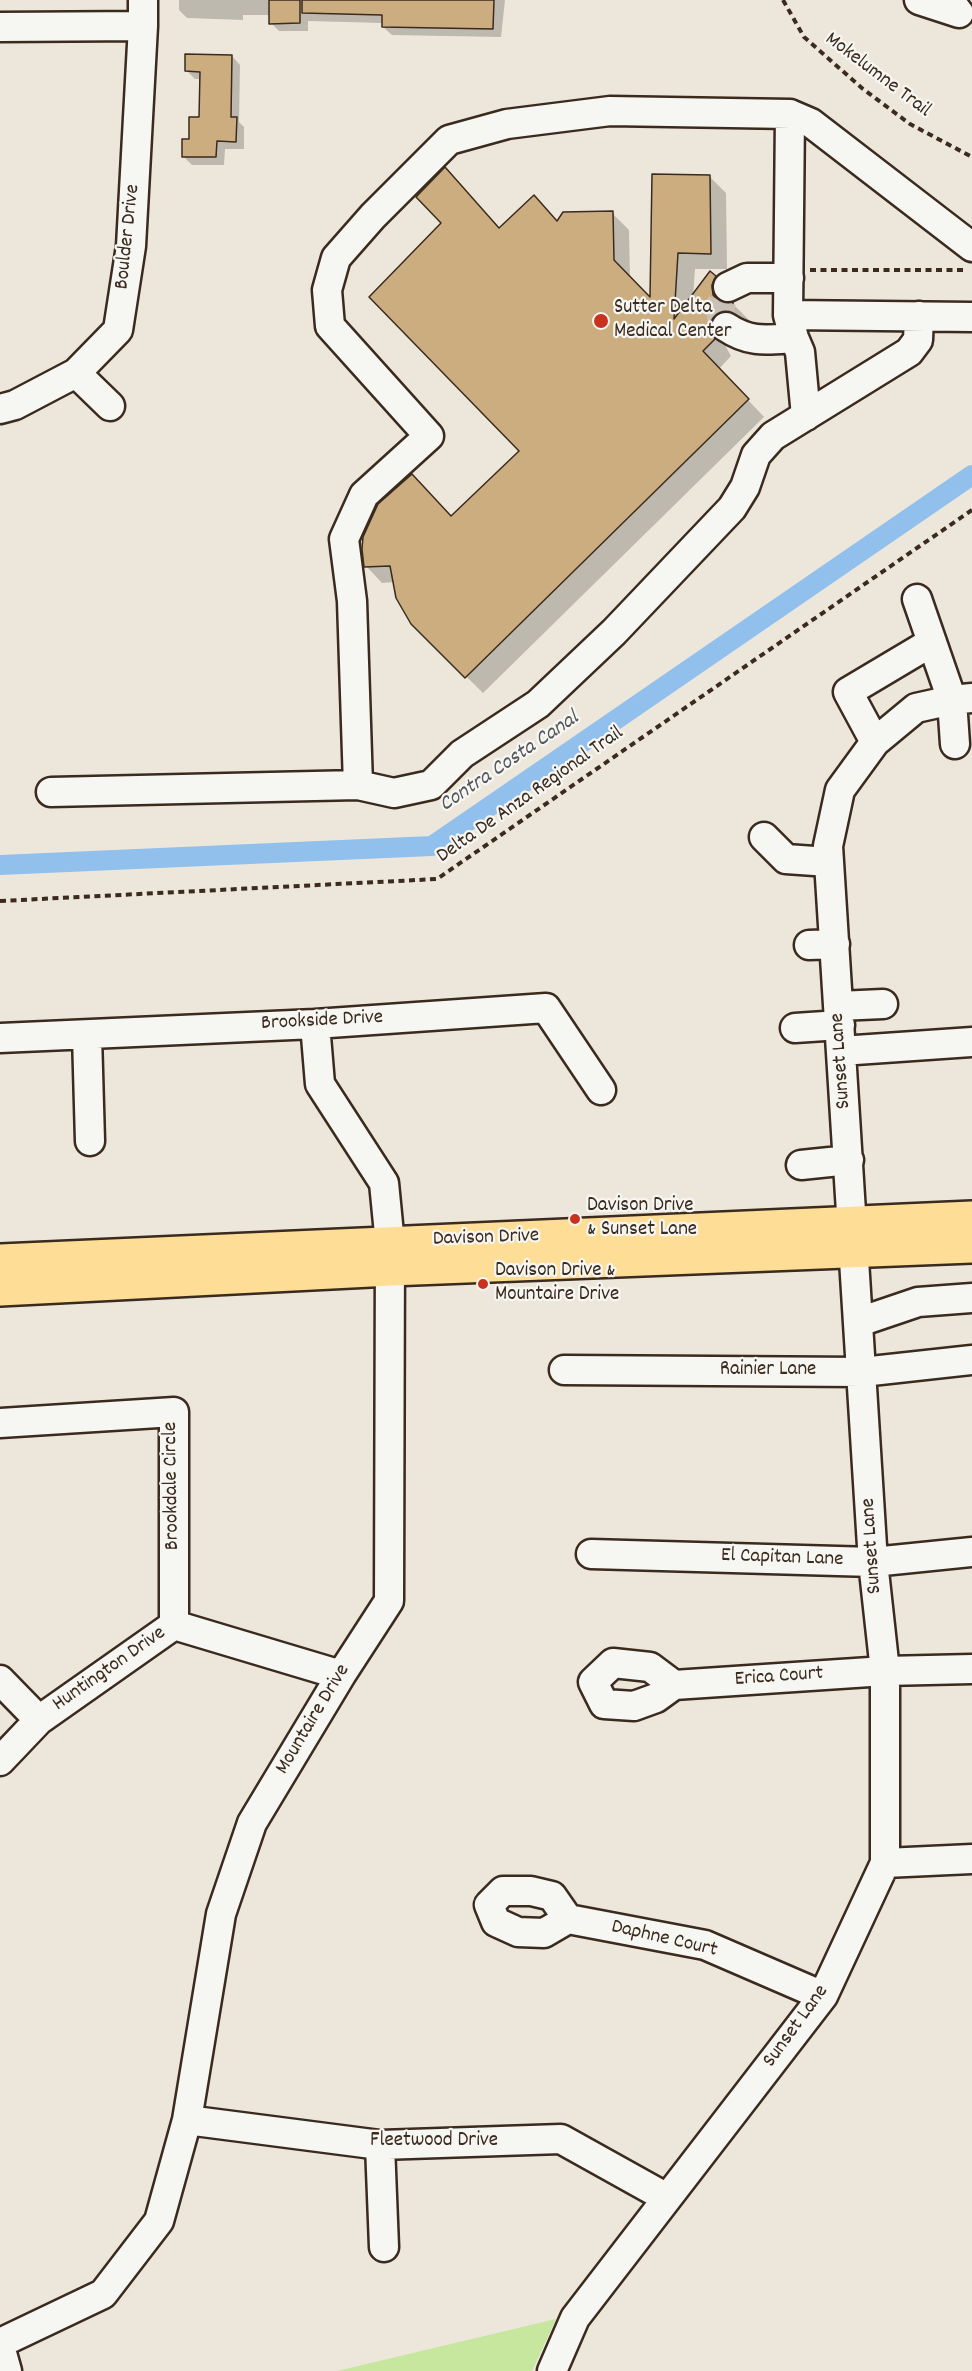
<!DOCTYPE html>
<html>
<head>
<meta charset="utf-8">
<style>
  body { margin:0 }
  canvas { display:block; background:#ede7db }
</style>
</head>
<body>
<canvas width="972" height="2371"></canvas>
<script>
const ctx = document.querySelector('canvas').getContext('2d');
ctx.lineJoin = 'round';
function fill(path, color) { ctx.fillStyle = color; ctx.fill(path, 'evenodd'); }
function stroke(path, color, width, dash) { ctx.strokeStyle = color; ctx.lineWidth = width; ctx.lineCap = dash ? 'butt' : 'round'; ctx.setLineDash(dash || []); ctx.stroke(path); }
function write(font, color, halo, rows, align = 'center') {
  ctx.font = font + ' Dekko,sans-serif'; ctx.lineWidth = 4.5; ctx.setLineDash([]); ctx.textBaseline = 'middle'; ctx.strokeStyle = halo; ctx.fillStyle = color; for (const [text, x, y, turn = 0] of rows) {
    ctx.save(); ctx.translate(x, y); ctx.rotate((+turn || 0) * Math.PI / 180); ctx.textAlign = isNaN(turn) ? turn : align; if (halo) ctx.strokeText(text, 0, 0); ctx.fillText(text, 0, 0); ctx.restore();
  }
}
const green = new Path2D(`
  M556,2319L532,2371H337Z`);
const shadow = new Path2D(`
  M179,0H505L501,37L392,35L383,27V23L308,21V31H279L271,23V15H243V20L187,18L179,10Z
  M232,56L240,65L239,122L244,127V149H225L224,165H192L183,156L200,118L201,79H195L186,70Z
  M445,169L500,229L612,213L629,230L630,278L651,300L709,176L726,193L727,269H695L693,297L711,273L732,294L728,305L733,304L749,320V328L728,335L725,345L731,356L719,369L764,417L483,693L412,623L395,582L382,583L366,566L452,517L521,451L443,223Z`);
const canal = new Path2D(`
  M0,865L432,846L972,475`);
const building = new Path2D(`
  M269,0H300V23L269,24Z
  M302,0H494L493,29L382,27V15L302,13Z
  M185,54L232,55L231,117H237L236,142L217,141L216,157H182V139H189V117H199L200,72L185,71Z
  M445,167L499,228L534,195L557,221L563,212L613,211L614,260L650,297L652,174L710,175L711,254L678,253L674,319L710,271L716,276L712,285L713,295L719,301L726,303L733,302V312L726,311L718,312L712,318L710,327L715,339L703,351L749,399L465,678L411,624L396,598L390,566L364,567L362,549L363,537L378,504L412,474L451,516L519,451L369,297L441,223L416,197Z`);
const minorTunnel = new Path2D(`
  M726,327C716,313 721,301 728,287`);
const path = new Path2D(`
  M783,0L804,37L863,89L910,124L972,157
  M810,270H965
  M0,901L437,879L972,510`);
const minor = new Path2D(`
  M919,0L959,13L949,0
  M0,27L143,26
  M790,114L788,315L972,317
  M728,287L747,278H789
  M788,315L794,338L800,352L806,416
  M726,327C750,343 766,340 794,338
  M76,373L110,406
  M0,409L15,405L76,373L118,330L131,246L143,26V0
  M917,599L952,700L955,744
  M875,742L848,692L932,642
  M358,785L352,601L344,539L364,495L429,436L330,326L327,290L336,258L373,216L449,140L507,124L610,111L790,114L811,123L972,247
  M51,792L358,785L394,793L431,785L462,754L538,704L614,632L732,508L745,487L756,455L773,436L909,352L918,340L919,316
  M764,837L786,859L829,862
  M809,945L835,944
  M838,1006L883,1004
  M795,1028L840,1025
  M87,1035L90,1141
  M0,1038L315,1024L546,1008L601,1090
  M841,1051L972,1042
  M801,1165L849,1160
  M859,1322L918,1302L972,1298
  M564,1370L862,1372L972,1360
  M0,1423L174,1412V1625
  M591,1554L873,1562L972,1552
  M0,1680L39,1720
  M674,1685L650,1667L613,1663L593,1682L604,1704L634,1706L656,1698L674,1685L885,1671L972,1669
  M0,1761L39,1720L174,1625L341,1675
  M885,1863L972,1859
  M568,1919L552,1896L531,1891H503L489,1905L496,1922L518,1932L544,1933L568,1919L705,1945L823,1996
  M187,2120L380,2145L561,2139L667,2198
  M380,2145L384,2247
  M0,2343L103,2294L159,2221L187,2120L221,1914L252,1823L341,1675L389,1601L390,1244L384,1183L320,1084L315,1024
  M0,2346L7,2371
  M552,2371L575,2318L823,1996L885,1863V1671L873,1562L828,846L840,790L875,742L916,708L952,700L972,698`);
const major = new Path2D(`
  M0,1261L972,1218
  M0,1289L390,1269L972,1246`);
const markers = [
  [601,321,8,"#c8321e"],
  [575,1219,6,"#c8321e"],
  [483,1284,6,"#c8321e"]
];
const streetNames = [
  ["Mokelumne Trail",877,76,37],
  ["Boulder Drive",129,237,-84],
  ["Delta De Anza Regional Trail",531,796,-35],
  ["Brookside Drive",322,1022,-3],
  ["Sunset Lane",842,1061,-94],
  ["Davison Drive",486,1239,-2],
  ["Rainier Lane",768,1371],
  ["Brookdale Circle",173,1486,-91],
  ["Sunset Lane",873,1546,-94],
  ["El Capitan Lane",782,1559,2],
  ["Huntington Drive",110,1670,-35],
  ["Erica Court",779,1678,-4],
  ["Mountaire Drive",314,1720,-59],
  ["Daphne Court",664,1940,13],
  ["Sunset Lane",797,2027,-54],
  ["Fleetwood Drive",434,2142]
];
const poiNames = [
  ["Sutter Delta",614,309],
  ["Medical Center",614,333],
  ["Davison Drive",587,1207],
  ["& Sunset Lane",587,1231],
  ["Davison Drive &",495,1272],
  ["Mountaire Drive",495,1296]
];
const waterNames = [
  ["Contra Costa Canal",510,763,-34]
];
fill(green, '#c7e69e');
fill(shadow, '#0003');
stroke(canal, '#92c0ed', 20);
fill(building, '#cbad80');
stroke(building, '#3b2a1e', 1.5);
stroke(minorTunnel, '#c9c1b5', 28, [28, 14]);
stroke(minor, '#3b2a1e', 33);
stroke(major, '#3b2a1e', 38);
stroke(path, '#3b2a1e', 4, [6, 4.5]);
stroke(minor, '#f6f6f2', 28);
stroke(major, '#fedd96', 33);
for (const [x, y, r, color] of markers) { const dot = new Path2D(); dot.arc(x, y, r, 0, 2 * Math.PI); ctx.fillStyle = color; ctx.fill(dot); stroke(dot, '#f6f6f2', 2); }
write('21px', '#3b2a1e', '#f6f6f2', streetNames);
write('21px', '#3b2a1e', '#f6f6f2', poiNames, 'left');
write('italic 22px', '#55575c', '#f6f6f2', waterNames);
</script>
</body>
</html>
